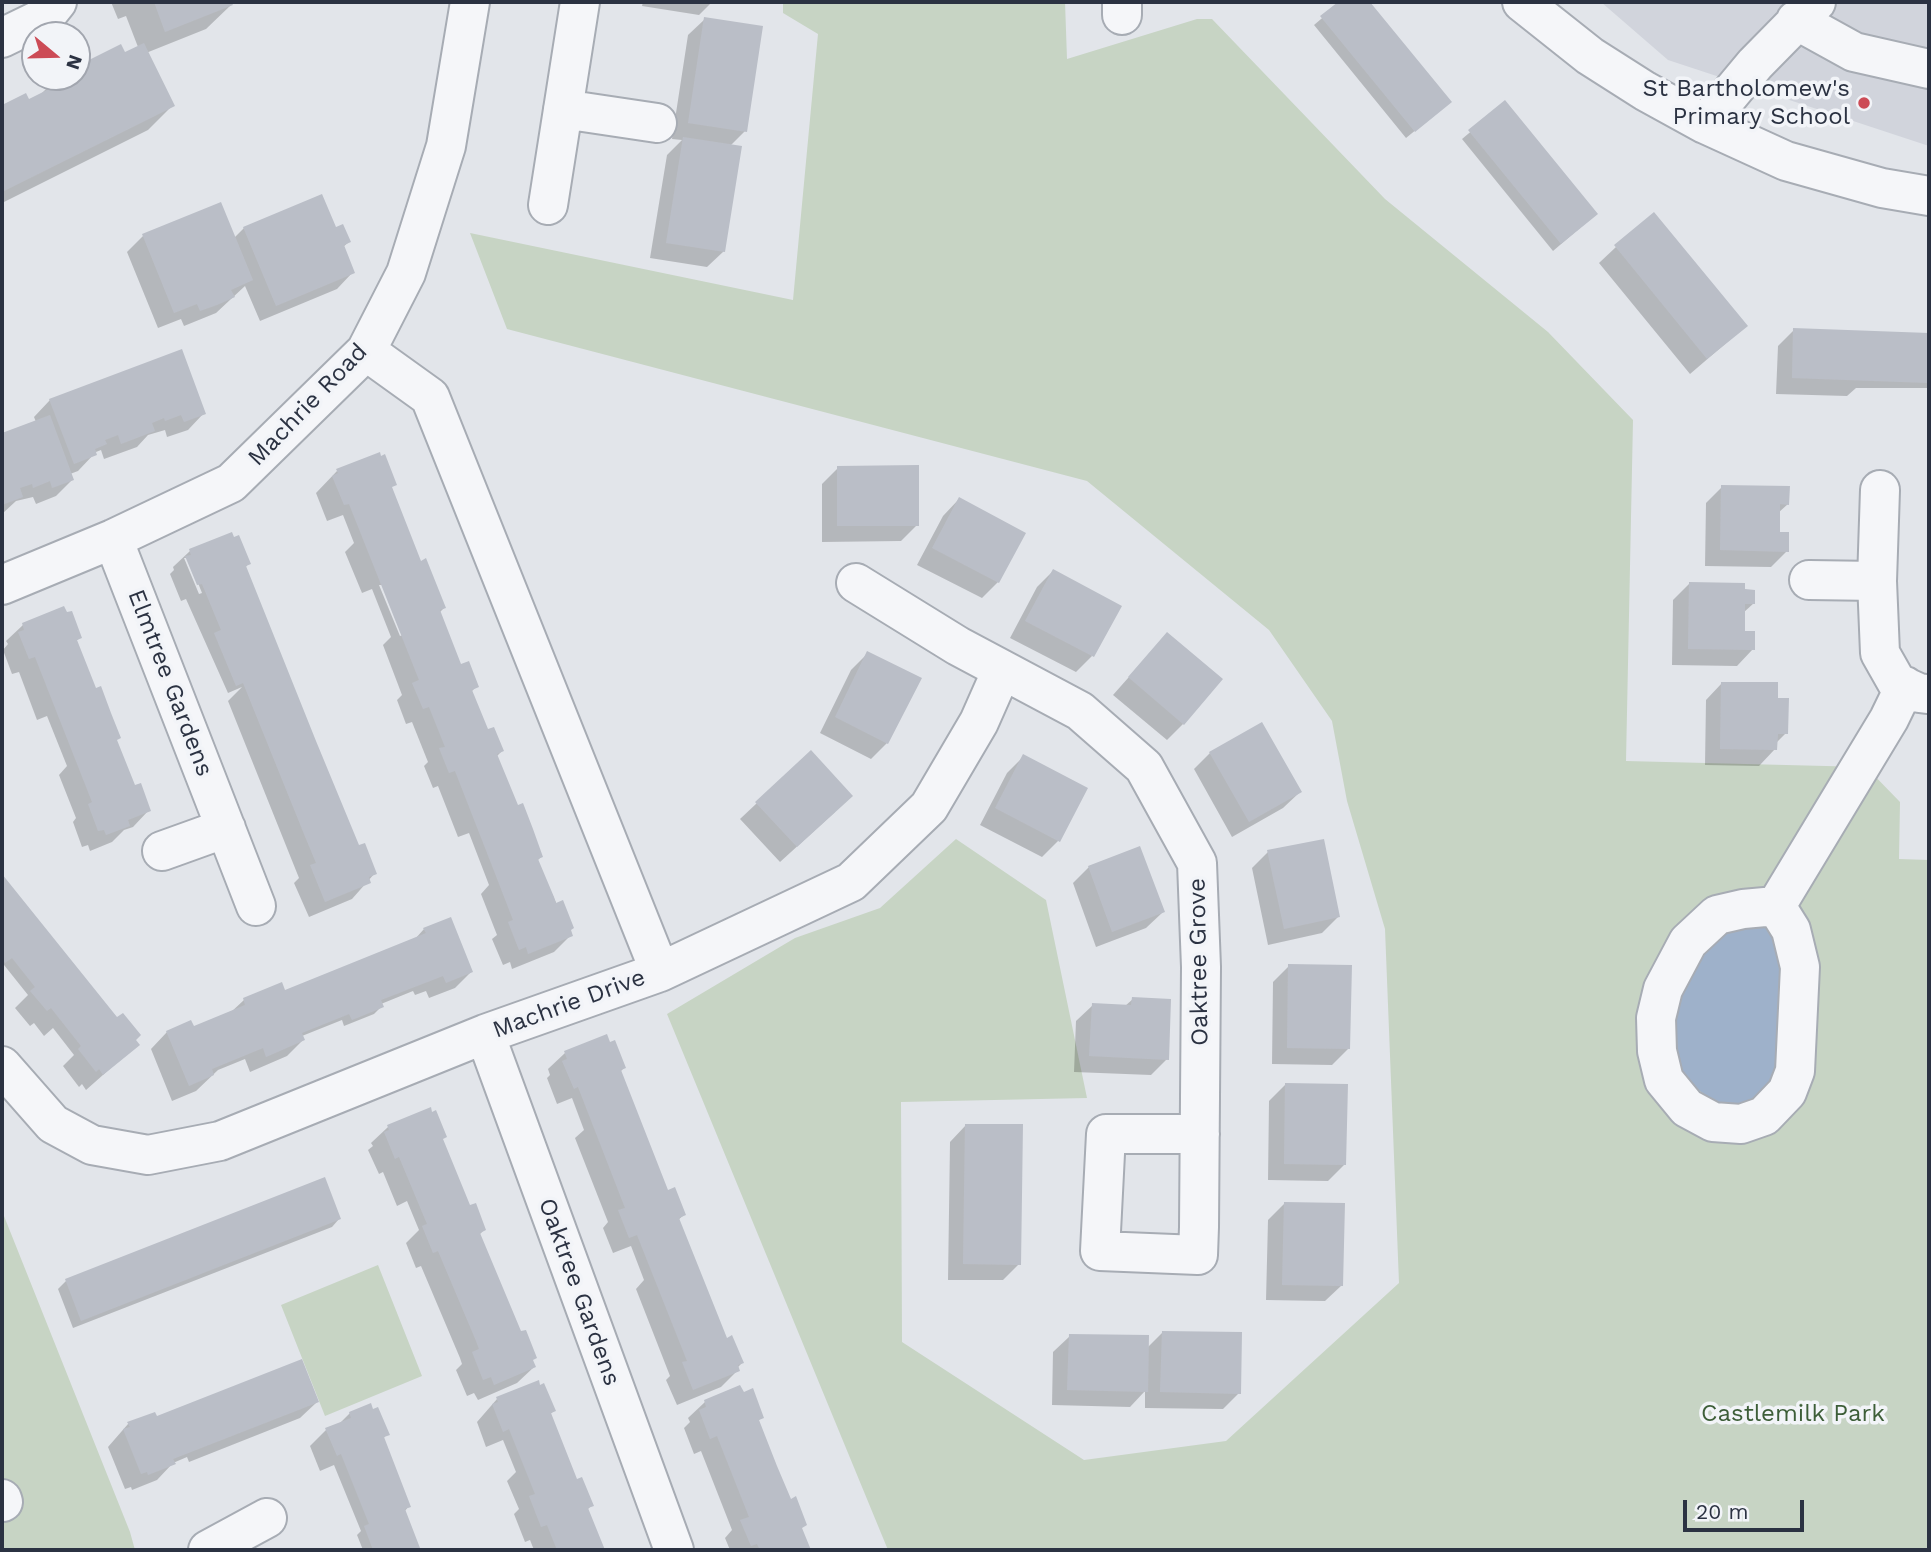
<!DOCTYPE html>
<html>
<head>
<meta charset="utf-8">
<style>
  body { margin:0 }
  #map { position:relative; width:1931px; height:1552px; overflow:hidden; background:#e2e5ea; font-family:"Work Sans",sans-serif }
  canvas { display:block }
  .frame { position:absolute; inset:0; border:4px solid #2b3242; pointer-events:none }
  .north { position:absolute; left:21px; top:21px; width:70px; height:70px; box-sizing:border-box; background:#f2f4f8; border:2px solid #a2a6af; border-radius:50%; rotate:109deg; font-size:19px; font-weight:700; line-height:28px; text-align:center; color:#2b3242 }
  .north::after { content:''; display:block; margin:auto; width:24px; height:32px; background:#cc4b56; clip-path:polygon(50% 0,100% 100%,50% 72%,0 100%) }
  .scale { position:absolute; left:1683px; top:1500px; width:121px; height:32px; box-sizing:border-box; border:4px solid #2b3242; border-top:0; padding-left:9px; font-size:21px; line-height:24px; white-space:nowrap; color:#2b3242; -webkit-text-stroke:5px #f2f4f8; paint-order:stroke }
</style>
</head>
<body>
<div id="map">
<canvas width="1931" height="1552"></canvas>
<div class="frame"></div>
<div class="north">N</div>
<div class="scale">20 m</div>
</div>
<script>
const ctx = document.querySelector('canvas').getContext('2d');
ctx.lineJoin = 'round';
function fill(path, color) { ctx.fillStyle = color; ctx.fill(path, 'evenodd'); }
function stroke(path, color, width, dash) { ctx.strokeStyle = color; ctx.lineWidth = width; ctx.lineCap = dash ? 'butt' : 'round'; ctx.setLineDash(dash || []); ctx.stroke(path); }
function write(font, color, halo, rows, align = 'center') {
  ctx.font = font + ' "Work Sans",sans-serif'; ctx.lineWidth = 7; ctx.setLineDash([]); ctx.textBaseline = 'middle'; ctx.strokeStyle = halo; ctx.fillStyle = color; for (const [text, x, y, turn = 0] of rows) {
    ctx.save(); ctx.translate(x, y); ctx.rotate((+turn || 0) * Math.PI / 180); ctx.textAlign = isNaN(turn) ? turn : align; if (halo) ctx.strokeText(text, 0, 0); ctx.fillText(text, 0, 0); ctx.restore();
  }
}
const built = new Path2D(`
  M1601,2H1929V146L1668,60Z`);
const green = new Path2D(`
  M783,2H1065L1067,59L1197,19H1212L1385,199L1548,332L1633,420L1626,761L1866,767L1900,802L1899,859L1929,860V1550H888L667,1014L795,938L880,908L956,839L1046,900L1087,1098L901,1102L902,1342L1084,1460L1226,1441L1399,1283L1385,929L1347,801L1332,721L1269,630L1087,481L507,329L470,233L793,300L818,34L783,13Z
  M2,1211L130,1532L135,1550H2Z
  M378,1265L422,1376L325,1416L281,1305Z`);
const water = new Path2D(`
  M1775,918L1786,951L1780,1062L1770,1091L1746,1109L1723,1108L1696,1088L1672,1062L1668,1016L1688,970L1722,932Z`);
const shadow = new Path2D(`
  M111,2H230L231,5L206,29L146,53L172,106L148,130L2,203V106L25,95L28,102L39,96L57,78L77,77V68L124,54L138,47L126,16L118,19Z
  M643,2H712L699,15L642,6Z
  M1341,2H1368L1450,102L1406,138L1314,25Z
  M705,19L745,131L730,146L724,251L707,267L650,258L667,155L682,140L672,139L688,35Z
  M1505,103L1588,221L1553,251L1462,139Z
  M244,228L335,229L349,242L343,247L353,272L337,289L260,321L245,286L216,313L184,326L181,319L158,328L127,252L143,236L234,238Z
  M1616,247L1746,326L1690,374L1599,263Z
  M1794,330L1929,334V388H1856L1847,396L1776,394L1778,346Z
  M50,400L204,413L188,430L167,437L165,430L148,435L137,447L104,459L101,450L96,452L78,471L70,474L72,480L56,496L36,504L33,497L16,501L2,514V435L36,422L34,417Z
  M838,468L917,525L901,541L822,542V484Z
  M337,471L390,488L420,563L444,608L439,613L460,666L477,686L471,692L487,732L502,751L497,756L516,805L541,857L537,861L571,935L554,952L512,969L510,962L503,965L492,939L497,935L481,894L489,885L469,833L458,837L438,786L433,788L424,766L428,762L412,722L406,724L397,700L402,695L383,645L391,637L372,589L362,593L345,552L354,543L343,515L327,521L316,493ZM379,585H383L403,635L400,636Z
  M1722,487L1788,504L1778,513V534L1787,551L1771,567L1705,566L1706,503Z
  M959,499L998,582L982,598L917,565L943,516Z
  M190,551L249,563L245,568L358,848L375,873L352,899L309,917L294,883L299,878L228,701L242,687L228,693L186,599L181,601L170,574L174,570L173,567ZM184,558H188L202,593L199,594Z
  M1053,571L1092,656L1076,672L1010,638L1037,587Z
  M1689,584L1744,591L1754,603L1743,613V632L1753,649L1737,666L1672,665L1673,600Z
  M23,625L80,638L76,641L134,788L149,810L133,827L124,830L112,842L90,851L88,845L82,847L73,822L76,818L59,775L67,766L47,716L37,720L19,672L12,674L3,650L8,644L6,641Z
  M1167,634L1183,724L1167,740L1113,695Z
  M868,653L887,743L871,759L820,733L851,670Z
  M1722,683L1776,700L1786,733L1776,743L1775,749L1759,766L1705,765L1706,700Z
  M1210,753L1300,792L1283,808L1232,837L1194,769Z
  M1024,756L1086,789L1058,841L1042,857L980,825L1007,773Z
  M1929,777V845H1927V780Z
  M757,803L835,812L780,862L740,819Z
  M1268,852L1338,917L1322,933L1268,945L1252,868Z
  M1089,867L1163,912L1146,928L1096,947L1073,883Z
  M2,877L138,1044L86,1090L82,1084L79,1087L63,1066L74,1055L53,1028L44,1036L34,1023L30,1026L15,1008L28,995L4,965L2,967Z
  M424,929L471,972L455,988L429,998L426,991L415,995L413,991L381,1004L382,1006L374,1014L344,1026L342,1020L302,1036L303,1040L287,1056L250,1072L245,1059L218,1070L196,1091L172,1101L151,1049L167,1032L193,1028L230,1013L244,1000L284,994L415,939Z
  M1289,966L1348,1049L1332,1065L1272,1064L1273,982Z
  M1133,999L1167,1059L1151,1075L1074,1072L1076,1021L1093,1005L1125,1006Z
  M565,1053L624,1068L620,1072L667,1192L684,1215L678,1220L726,1340L742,1363L737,1368L738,1370L721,1387L677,1405L666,1380L670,1376L636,1289L644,1280L631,1246L613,1253L603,1228L608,1222L575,1138L584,1130L572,1098L557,1104L547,1078L550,1075L548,1069Z
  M1285,1085L1344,1165L1328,1181L1268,1180L1269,1101Z
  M430,1110L468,1205L484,1230L479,1235L534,1367L517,1383L478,1400L474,1393L467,1396L456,1370L462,1364L460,1358L421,1266L416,1268L406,1243L419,1230L407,1201L397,1206L383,1172L379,1174L368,1150L373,1146L371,1143L388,1127Z
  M966,1125L1019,1264L1003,1280H948L950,1142Z
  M1284,1204L1342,1285L1325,1301L1266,1300L1268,1220Z
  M339,1219L332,1227L73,1328L58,1289L66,1281Z
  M1163,1332L1239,1393L1223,1409L1145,1408V1391L1130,1407L1052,1405L1053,1352L1070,1336L1147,1348Z
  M497,1399L554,1411L549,1415L576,1481L592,1505L587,1510L603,1550H534L530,1540L525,1542L514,1514L519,1509L507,1481L516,1472L503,1440L486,1447L477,1422Z
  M317,1402L300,1418L189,1462L187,1457L173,1463L157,1480L132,1490L131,1487L125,1489L108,1447L128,1424Z
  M705,1402L762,1417L758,1421L809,1550H730L725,1538L732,1530L701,1451L694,1454L684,1428L690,1422L688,1418Z
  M350,1413L387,1434L383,1439L409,1506L404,1512L418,1547L415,1550H363L357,1535L361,1531L334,1465L320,1471L310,1446L326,1430L338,1425Z`);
const building = new Path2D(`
  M154,2H231L233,5L165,32Z
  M1338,2H1370L1452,102L1415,132L1320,16Z
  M704,17L763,26L747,132L688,123Z
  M144,43L175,106L2,192V105L26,93L29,99L59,84L56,77H77V66L121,44L125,52Z
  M1505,100L1598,214L1561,244L1468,130Z
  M683,137L742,146L725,252L666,243Z
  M322,194L336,227L343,224L351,242L344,245L355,273L276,306L243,227Z
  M221,202L253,280L231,290L235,297L217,305L200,311L197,304L174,313L142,234Z
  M1654,212L1748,326L1707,359L1614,245Z
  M1793,328L1929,333V383L1792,378Z
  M182,349L206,414L184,422L181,415L165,421L164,418L152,423L155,431L121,444L118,435L105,440L107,444L95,449L97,455L74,464L49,399Z
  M50,415L74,480L52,488L50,481L33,488L32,484L20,488L23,497L2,505V433Z
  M380,452L381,456L385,454L397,485L392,487L421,561L426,558L446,608L440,610L461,664L469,661L479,687L472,690L488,729L494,727L504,751L497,754L518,805L523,803L533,829L543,857L538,859L554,897L556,903L563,900L574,928L571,930L573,936L528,954L526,947L519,950L508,922L513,920L496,876L455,771L449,773L439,748L445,747L429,707L423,709L412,683L419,680L349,504L344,505L332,476L338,473L336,469Z
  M919,465V526H837V466Z
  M1721,485L1790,486L1789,505L1780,504V532H1789V552L1720,550Z
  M959,497L1026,533L999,583L932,548Z
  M232,532L234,537L239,535L251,564L246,566L316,741L359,845L365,843L377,874L369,877L371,883L325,902L310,865L316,863L304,834L243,683L236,686L214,633L221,630L202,584L197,585L185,556L191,555L189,549Z
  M1053,569L1122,606L1094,657L1025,621Z
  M1689,582L1745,583V589L1755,590V604H1745V631H1755V650L1688,649Z
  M64,606L67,612L72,611L82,638L77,640L96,688L101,686L111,713L121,738L117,740L135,785L141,783L151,811L128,820L130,826L106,835L104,830L98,831L88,804L92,802L35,657L29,659L18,632L24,630L22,623Z
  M1167,632L1223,679L1184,725L1128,677Z
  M867,651L922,678L888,744L835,717Z
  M1721,682H1778V698H1789L1788,734H1778L1777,750L1720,749Z
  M1262,722L1302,792L1249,822L1209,752Z
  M811,750L853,796L797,847L755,802Z
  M1023,754L1088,788L1060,842L995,808Z
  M1324,839L1340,917L1284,929L1267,850Z
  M1140,846L1165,912L1112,932L1088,866Z
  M2,874L117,1017L123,1013L141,1035L136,1040L140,1045L103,1075L99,1069L96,1072L78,1049L81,1046L51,1008L47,1011L30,991L35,987L12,958L5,963L2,959Z
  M451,917L473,972L446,983L443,976L381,1000L384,1007L352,1020L349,1014L302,1033L305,1040L266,1057L263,1048L212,1069L214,1075L189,1086L166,1031L191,1020L194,1026L245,1005L243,998L282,982L285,990L426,933L423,928Z
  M1288,964L1352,965L1350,1049L1287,1048Z
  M1132,997L1171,999L1169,1060L1089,1056L1092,1003L1131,1005Z
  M607,1034L610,1042L615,1040L626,1068L621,1070L668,1190L675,1187L686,1215L679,1218L727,1338L732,1335L744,1363L738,1365L740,1371L693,1390L682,1362L687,1361L637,1235L629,1238L618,1210L625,1208L578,1087L574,1089L562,1061L567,1059L564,1051Z
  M1285,1083L1348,1084L1346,1165L1284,1164Z
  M431,1107L432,1112L436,1110L447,1137L443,1139L470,1205L476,1203L486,1230L480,1233L521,1331L526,1330L537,1358L533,1360L536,1367L494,1385L491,1377L483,1380L472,1352L479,1349L476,1341L438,1251L433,1253L422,1226L427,1224L399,1157L395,1159L384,1132L389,1130L387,1125Z
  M965,1124H1023L1021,1265L963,1264Z
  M325,1177L341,1219L81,1321L65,1279Z
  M1284,1202L1345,1203L1343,1286L1282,1285Z
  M1162,1331L1242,1332L1241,1394L1160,1392Z
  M1069,1334L1149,1335L1148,1392L1067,1390Z
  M302,1359L319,1402L173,1459L176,1464L148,1475L147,1472L141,1474L123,1429L130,1427L127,1422L155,1412L157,1416Z
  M539,1380L540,1385L544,1383L556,1411L551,1413L577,1479L582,1477L594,1506L588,1508L605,1550H557L547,1525L541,1527L529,1496L535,1494L509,1429L503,1432L492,1404L498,1402L496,1397Z
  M740,1385L744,1392L753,1388L764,1418L759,1420L777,1466L791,1499L796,1496L807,1525L802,1528L811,1550H760L757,1544L751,1546L740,1520L749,1517L717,1436L710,1439L699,1410L706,1407L704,1400Z
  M371,1403L373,1409L378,1407L390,1435L384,1437L411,1507L405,1509L420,1548L414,1550H373L364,1526L369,1524L341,1454L337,1456L325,1428L351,1418L349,1412Z`);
const minor = new Path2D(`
  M1122,2V15
  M1522,2L1590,56L1645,91L1705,124L1786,161L1882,188L1929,196
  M1796,20L1854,52L1929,69
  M2,38L45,17L57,2
  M563,109L657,123
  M1705,124L1755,64L1816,2
  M548,205L580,2
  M1880,490L1877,581L1880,653L1897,683L1919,693L1927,694
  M113,539L256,906
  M1809,580L1877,581
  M856,583L958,646L1080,711L1144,767L1197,863L1201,967L1199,1227L1198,1255L1100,1251L1106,1134H1200
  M2,585L113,539L231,483L366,351L406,273L446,146L470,2
  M162,851L226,828
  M1776,906L1743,909L1717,915L1688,942L1663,989L1656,1018L1657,1051L1664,1080L1687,1108L1713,1122L1741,1124L1764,1116L1787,1092L1795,1071L1800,967L1791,930L1776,906L1889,719L1905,686
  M660,972L851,882L929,807L979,722L1002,670
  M485,1034L674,1550
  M2,1066L53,1124L92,1145L148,1155L220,1141L485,1034L660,972L430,397L366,351
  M2,1499L3,1502
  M208,1550L267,1518`);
const markers = [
  [1864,103,7,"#cc4b56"]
];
const poiNames = [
  ["St Bartholomew's",1850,89],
  ["Primary School",1850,117]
];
const streetNames = [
  ["Machrie Road",308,405,-46],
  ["Elmtree Gardens",170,683,69],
  ["Oaktree Grove",1199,962,-91],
  ["Machrie Drive",569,1004,-20],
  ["Oaktree Gardens",579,1292,70]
];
const parkNames = [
  ["Castlemilk Park",1793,1414]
];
fill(built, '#d1d4dc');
fill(green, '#c7d4c4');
fill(water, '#9eb1ca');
fill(shadow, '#0003');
fill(building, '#babec7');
stroke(minor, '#a7acb4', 42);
stroke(minor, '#f5f6f9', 38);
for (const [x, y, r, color] of markers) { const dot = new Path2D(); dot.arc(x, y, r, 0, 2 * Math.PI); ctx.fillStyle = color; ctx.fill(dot); stroke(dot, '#f2f4f8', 2.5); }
write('24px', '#2b3242', '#f2f4f8', poiNames, 'right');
write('24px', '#2b3242', '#f2f4f8', streetNames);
write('24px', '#3d5e38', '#f2f4f8', parkNames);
</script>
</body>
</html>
